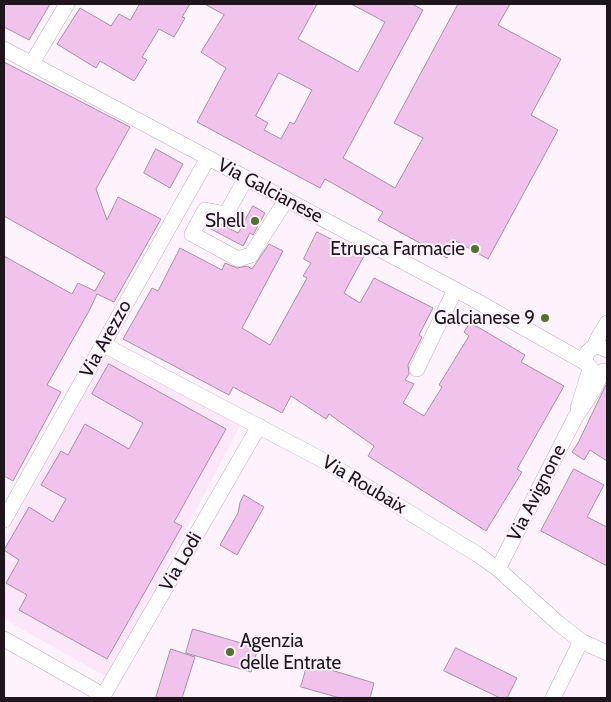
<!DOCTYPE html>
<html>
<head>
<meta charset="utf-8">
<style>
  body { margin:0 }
  #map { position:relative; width:611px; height:702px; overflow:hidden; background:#fef3fd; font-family:Cabin,sans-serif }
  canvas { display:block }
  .frame { position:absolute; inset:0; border:5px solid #1e151d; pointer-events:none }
</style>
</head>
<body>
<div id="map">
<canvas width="611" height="702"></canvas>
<div class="frame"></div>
</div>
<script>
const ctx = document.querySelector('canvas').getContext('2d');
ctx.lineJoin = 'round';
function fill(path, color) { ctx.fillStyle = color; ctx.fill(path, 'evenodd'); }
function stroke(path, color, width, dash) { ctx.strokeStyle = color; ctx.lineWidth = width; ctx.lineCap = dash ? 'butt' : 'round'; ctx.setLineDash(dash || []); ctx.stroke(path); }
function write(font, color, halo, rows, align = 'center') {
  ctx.font = font + ' Cabin,sans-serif'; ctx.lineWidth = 4; ctx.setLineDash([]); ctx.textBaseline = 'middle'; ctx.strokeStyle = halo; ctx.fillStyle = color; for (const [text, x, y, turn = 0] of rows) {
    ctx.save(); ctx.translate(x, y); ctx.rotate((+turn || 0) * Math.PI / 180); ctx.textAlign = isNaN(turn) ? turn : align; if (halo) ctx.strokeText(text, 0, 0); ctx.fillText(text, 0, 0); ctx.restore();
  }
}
const built = new Path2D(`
  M104,355L240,426L135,626L105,676L4,619V540Z`);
const building = new Path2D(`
  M4,4H50L29,40L4,27Z
  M140,4H190L182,17L185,18L174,37L159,29L142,57L147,60L134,81L100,61L96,68L57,44L80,8L111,26L119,14L130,20Z
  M205,4H317L298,39L358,72L385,22L351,4H412L423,10L343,158L395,188L423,138L394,123L458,4H510L498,25L561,59L531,115L558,130L488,259L456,241L447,258L378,220L383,212L325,179L320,188L197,122L226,68L201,52L224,15ZM279,73L312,90L294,124L290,122L281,139L264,130L268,123L256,116Z
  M4,62L130,127L96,189L107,220L118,197L161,219L114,302L97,294L89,311L47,385L61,392L13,481L4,476V256L72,294L78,283L95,291L105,273L4,216Z
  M156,149L183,164L170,188L144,173Z
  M253,206L265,213L253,235L250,233L243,246L211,229L215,221L238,233Z
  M317,232L364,256L344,293L360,303L374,278L433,308L419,335L422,337L408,365L409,374L405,380L414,384L403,403L424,416L442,387L439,385L469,336L464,332L469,324L478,327L525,355L521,362L564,386L517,469L522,472L486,531L368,456L374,446L329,414L326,419L291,396L282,413L233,387L229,395L123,339L152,288L158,291L180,248L222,270L225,263L237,268L247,266L252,269L269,244L283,251L242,328L270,345L307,278L303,276L311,263L304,259Z
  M109,364L226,429L174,522L182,526L107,659L19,610L27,595L6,583L19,560L4,550L29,507L53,522L66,499L41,485L61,451L68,455L85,424L129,449L143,423L92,394Z
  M607,383V461L590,450L584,460L572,452L578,443Z
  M574,469L604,485L587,517L607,527V566L541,531Z
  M244,495L264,507L237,555L220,545L238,513L240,503Z
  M193,629L258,648L251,672L186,653Z
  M456,648L517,678L507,698H500L444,671Z
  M171,649L195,657L182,698H156Z
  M308,663L374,683L370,698H340L301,687Z`);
const minor = new Path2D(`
  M4,49L473,299L586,363
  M32,63L67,4
  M246,178L226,214L205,210L192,234L238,259L251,255L286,200
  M102,344L328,463L477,554L498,569L558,623L581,641L607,653
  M594,347L598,338L607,323
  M417,369L455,290
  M592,370L586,363C584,354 589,348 598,346L607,350
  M578,408L590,369
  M4,520L208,158
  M498,569L575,418L593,391L603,371
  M4,639L94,690L102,698
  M102,698L259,426
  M553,698L581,641`);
const markers = [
  [255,221,5,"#50742d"],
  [475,249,5,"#50742d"],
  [545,318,5,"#50742d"],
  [230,652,5,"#50742d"]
];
const streetNames = [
  ["Via Galcianese",270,191,28],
  ["Via Arezzo",106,339,-61],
  ["Via Roubaix",364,485,31],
  ["Via Avignone",537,493,-63],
  ["Via Lodi",181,562,-60]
];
const poiNames = [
  ["Shell",245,221],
  ["Etrusca Farmacie",465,249],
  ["Galcianese 9",535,318],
  ["Agenzia",240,641,"left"],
  ["delle Entrate",240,663,"left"]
];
fill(built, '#fbe7f9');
fill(building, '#f1c2ec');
stroke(building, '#a88fa5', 1);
stroke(minor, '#c6acc3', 16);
stroke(minor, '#fff', 15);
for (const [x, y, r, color] of markers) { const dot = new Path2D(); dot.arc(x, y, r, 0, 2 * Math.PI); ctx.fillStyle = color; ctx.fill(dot); stroke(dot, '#fef3fd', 2); }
write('19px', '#1e151d', '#fef3fd', streetNames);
write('19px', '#1e151d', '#fef3fd', poiNames, 'right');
</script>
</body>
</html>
